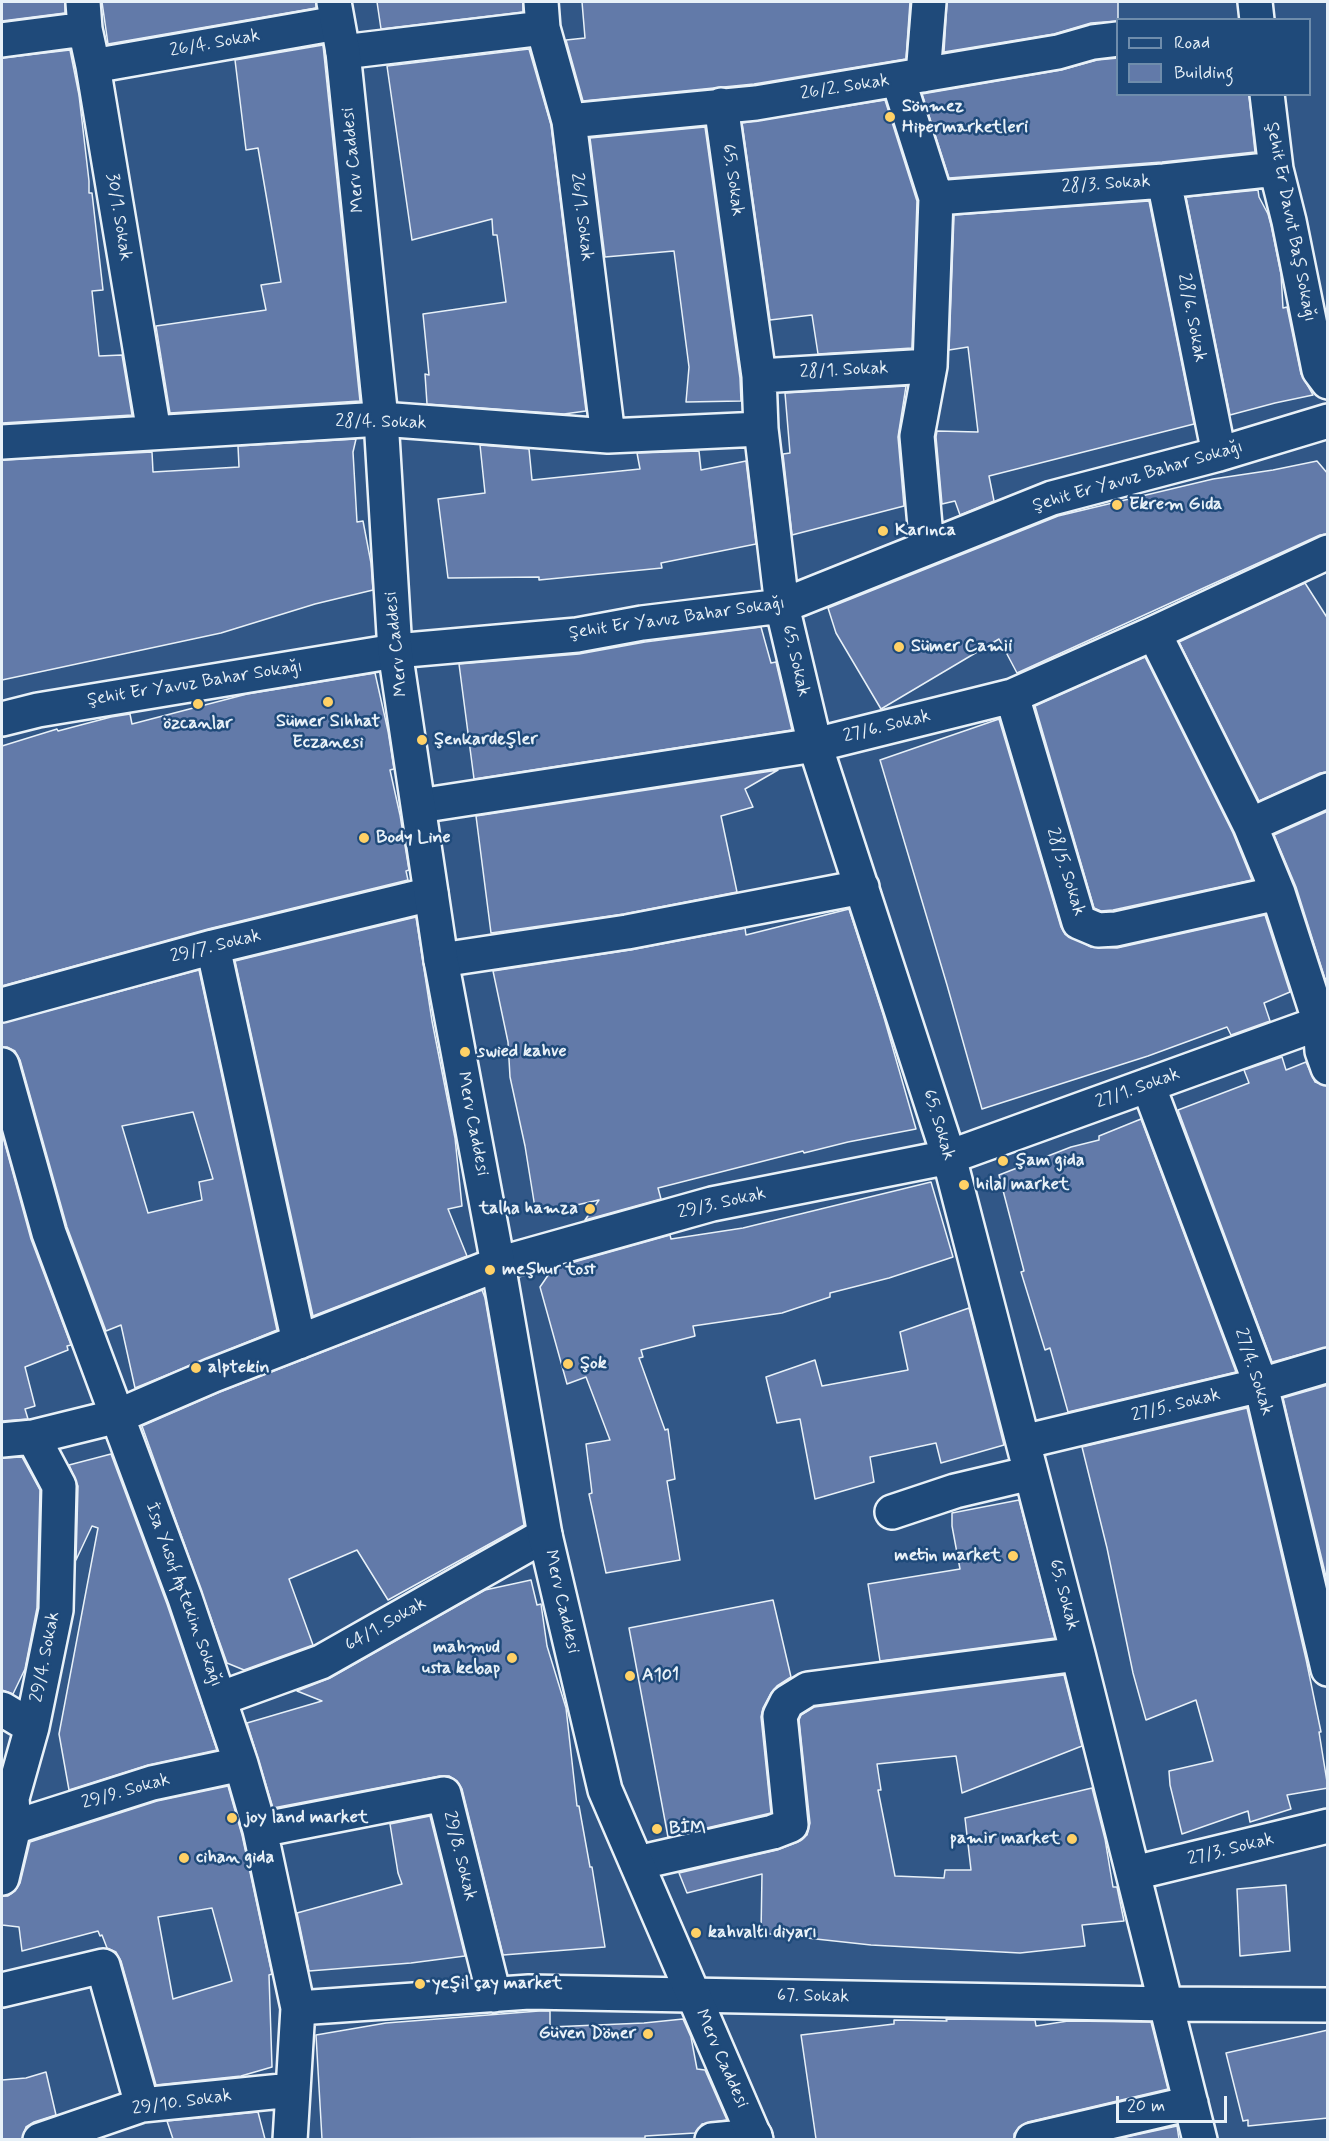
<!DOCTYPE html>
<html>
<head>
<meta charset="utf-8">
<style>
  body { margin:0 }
  #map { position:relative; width:1329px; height:2141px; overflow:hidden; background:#315787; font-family:Mynerve,sans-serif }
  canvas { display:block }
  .frame { position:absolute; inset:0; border:3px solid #e8f1f8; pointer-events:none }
  .legend { position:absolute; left:1116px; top:18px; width:195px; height:78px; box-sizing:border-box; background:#1f4a7a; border:2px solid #6f8dac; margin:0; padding:8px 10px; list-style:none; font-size:18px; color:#e8f1f8 }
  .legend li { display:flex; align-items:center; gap:12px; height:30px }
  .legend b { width:30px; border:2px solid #6f8dac }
  .scale { position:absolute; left:1116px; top:2096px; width:111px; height:27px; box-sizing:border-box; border:3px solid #e8f1f8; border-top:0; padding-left:8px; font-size:18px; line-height:21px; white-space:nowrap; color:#e8f1f8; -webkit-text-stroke:4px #1f4a7a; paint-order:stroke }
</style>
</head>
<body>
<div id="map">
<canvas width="1329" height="2141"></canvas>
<div class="frame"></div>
<ul class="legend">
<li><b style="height:8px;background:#1f4a7a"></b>Road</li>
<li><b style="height:16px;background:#627aa9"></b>Building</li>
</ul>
<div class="scale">20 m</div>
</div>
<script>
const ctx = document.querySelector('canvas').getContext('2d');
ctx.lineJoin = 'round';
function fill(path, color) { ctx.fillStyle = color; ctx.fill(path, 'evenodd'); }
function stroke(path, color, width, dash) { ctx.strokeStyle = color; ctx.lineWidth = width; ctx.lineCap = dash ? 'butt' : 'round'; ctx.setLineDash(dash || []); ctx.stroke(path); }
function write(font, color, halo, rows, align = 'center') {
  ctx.font = font + ' Mynerve,sans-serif'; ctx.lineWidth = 5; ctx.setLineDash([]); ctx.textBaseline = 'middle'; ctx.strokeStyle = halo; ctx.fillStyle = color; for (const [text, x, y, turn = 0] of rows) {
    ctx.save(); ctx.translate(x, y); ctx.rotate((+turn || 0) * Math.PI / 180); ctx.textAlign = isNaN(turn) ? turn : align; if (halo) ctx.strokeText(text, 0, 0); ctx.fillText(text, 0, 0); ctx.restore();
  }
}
const building = new Path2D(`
  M2,2H65V13L2,21Z
  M102,2H316V8L108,44Z
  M377,2H523V12L381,29Z
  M582,2H910L906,59L754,84L583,101L566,40L585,38Z
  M947,2H1118V21L1091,23L1054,34L944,52Z
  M323,45L360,401L170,413L156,326L266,310L261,285L281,282L258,148L246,150L235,60Z
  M529,49L551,125L586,411L564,414L427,404L425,374L429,375L423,314L506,302L497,235H493L492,219L412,240L387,66Z
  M70,50L79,95L89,181V193H92L103,290L92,291L99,356L122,355L132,415L2,423V58Z
  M1118,58V94L1249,95L1255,152L1162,162L949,178L922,94L1061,70L1097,60Z
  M885,100L917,201L912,348L818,354L812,315L770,320L742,123Z
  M705,127L740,378L741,401L686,402L689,367L674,251L605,257L590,138Z
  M1258,190L1259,197L1268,214L1271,225L1281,274L1283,308L1287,307L1301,374L1313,395L1275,403L1230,415L1186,197Z
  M1149,201L1194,424L989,476L994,501L960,515L955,501L942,504L936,437L937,431L978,432L968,347L949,350L954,215Z
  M906,386L898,437L904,506L792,535L783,454L790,453L785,393Z
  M356,439L353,452L357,522L363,521L371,563L373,590L315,604L221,633L2,680V460L152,452L153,472L239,467L238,446Z
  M480,445L529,449L532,480L640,469L637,453L699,451L701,470L746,461L756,544L661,563L662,568L539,580V577L448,578L438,499L485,493Z
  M1317,461L1328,474V534L1320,535L1017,673L999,639L881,709L836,633L828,608L1058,516L1213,479L1273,470Z
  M1305,583L1328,619V772L1320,773L1259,801L1179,642Z
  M761,627L771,663L776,662L792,730L474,779L459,664L579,654L645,642Z
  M1145,657L1233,833L1252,880L1113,910L1101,911L1094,908L1035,706Z
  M375,673L388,731L394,769L390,770L400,815L409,870L406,871L408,880L208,929L2,986V746L57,729L58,731L111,717L130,714L132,724L247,694Z
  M999,719L1061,927L1065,934L1091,947L1117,948L1265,915L1290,992L1264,1003L1270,1021L1231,1035L1227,1027L1148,1056L982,1109L947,985L880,760Z
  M778,770L745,789L753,807L721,816L737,892L624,914L491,933L476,816Z
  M1328,811V978L1325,979L1296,887L1274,835Z
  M849,909L883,1014L916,1129L848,1142L804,1153L803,1151L658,1188L661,1199L585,1220L599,1200L536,1214L525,1146L510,1077L508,1042L493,971L630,950L745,928L746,935Z
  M416,917L432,1021L455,1138L462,1206L448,1209L467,1256L313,1316L235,961Z
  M199,970L277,1330L135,1388L121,1325L106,1331L67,1227L20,1060L15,1051L7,1047H2V1023ZM193,1112L213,1179L199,1182L202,1200L148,1213L122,1126Z
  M1282,1057L1286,1070L1306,1062L1315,1082L1328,1086V1347L1272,1362L1178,1110L1249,1083L1244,1070Z
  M1141,1119L1236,1372L1068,1412L1050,1348L1045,1350L1021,1272L1024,1271L999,1175L1071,1147L1099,1140V1136Z
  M2,1133L31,1239L71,1345L67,1346L68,1350L25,1367L35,1406L25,1409L28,1419L2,1421Z
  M931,1182L953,1257L889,1278L830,1293V1297L782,1313L693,1326L695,1336L641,1350L643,1357L639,1358L665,1430L668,1429L675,1479L667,1481L680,1560L606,1573L589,1494L592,1493L586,1444L610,1440L586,1377L567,1384L540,1287L553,1268L670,1235L671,1239L743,1228Z
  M482,1290L485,1298L524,1525L388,1600L357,1550L289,1579L313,1645L244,1670L227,1663L142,1426L220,1392Z
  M969,1308L1004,1445L941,1463L936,1443L870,1457L874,1482L815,1499L800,1419L777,1423L766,1377L815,1360L822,1386L908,1370L900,1332Z
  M1328,1385V1585L1283,1398Z
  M1247,1408L1306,1659L1321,1732H1319L1328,1788L1287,1795L1291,1809L1250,1822L1248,1811L1182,1834L1170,1785L1169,1771L1213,1761L1196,1700L1146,1720L1133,1673L1107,1548L1082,1447Z
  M111,1454L167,1604L217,1750L148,1765L69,1790L59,1734L98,1528L92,1526L76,1560L78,1486L69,1465Z
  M22,1457L40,1490L37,1608L25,1669L13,1694L2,1690V1458Z
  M1019,1500L1055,1638L880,1661L868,1584L960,1569L952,1526V1513Z
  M531,1580L537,1605L541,1604L547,1646L566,1708L577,1806H579L590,1867H592L605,1947L503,1955L462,1789L457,1781L449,1776H440L273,1808L247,1723L322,1701L297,1691L330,1678L485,1590Z
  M773,1600L791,1677L777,1686L771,1693L763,1708L761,1717L771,1813L668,1837L629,1628Z
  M1064,1675L1082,1746L962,1793L956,1756L877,1764L881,1790H878L895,1876L944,1878L945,1870H971L965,1818L1092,1788L1105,1839L1113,1887H1117L1124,1921L1082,1925L1085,1946L1020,1953L871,1945L761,1933L762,1874L687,1893L679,1873L777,1850L798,1842L807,1835L810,1823L799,1720L801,1715L814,1707Z
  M228,1786L242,1835L272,1974L269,1975L272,2067L241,2076L156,2085L121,1961L116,1952L107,1948L102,1935L100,1936L98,1931L22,1951L19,1927L2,1925V1896H8L15,1891L20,1883L30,1842L157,1801ZM212,1908L232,1981L173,1999L158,1917Z
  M430,1816L465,1956L411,1963L309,1971L297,1913L402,1884L398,1873L390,1824Z
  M1286,1885L1290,1951L1240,1956L1237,1889Z
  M539,2011H550V2027L644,2023L683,2019L691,2037L697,2069L705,2070L727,2120L702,2124L695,2133L645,2136V2138L322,2139L316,2035L386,2023Z
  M946,2019L1035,2020L1036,2026L1068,2021L1151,2022L1168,2089L1028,2122L1019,2127L1014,2134V2139H816L801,2035L894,2024V2020L947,2021Z
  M1328,2030V2118L1248,2126V2120L1243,2121L1226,2053Z
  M46,2072L56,2115L34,2122L26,2127L22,2139H2V2080L26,2078Z
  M258,2112L265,2139H173L167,2121Z
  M1177,2126L1179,2139H1117Z`);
const minor = new Path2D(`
  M83,2L85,29L93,66L154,432
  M541,2L543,28L569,121L608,436
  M1255,2L1257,20
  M2,40L85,29
  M343,52L543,28
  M93,66L337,23
  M923,75L929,2
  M898,79L936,198L930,366L917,436L927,548
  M1267,94L1276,169L1289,221L1319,370L1328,382
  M721,105L759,376L761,429L782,606L815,745L949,1157L1078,1654L1200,2140
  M569,121L756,103L1058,52L1093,42L1118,39
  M1164,181L1219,454
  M936,198L1164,181L1276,169
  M759,376L930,366
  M2,442L381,419L608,436L761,429
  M1154,633L1250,825L1278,893L1320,1023L1322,1051L1328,1068
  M1012,696L1079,922L1098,930L1116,929L1278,893
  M2,719L38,710L395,651L577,635L642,623L782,606L1052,498L1219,454L1328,421
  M419,806L815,745L1012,696L1154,633L1328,552
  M1250,825L1328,790
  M213,947L299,1342
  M441,960L627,932L862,887
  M2,1005L213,947L431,894
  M2,1065L49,1233L185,1598L241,1764L260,1830L298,2008L290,2140
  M1148,1085L1261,1385L1328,1669
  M2,1440L33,1437L118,1416L213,1375L498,1264L712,1204L949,1157L1328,1020
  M1023,1442L1261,1385L1328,1365
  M892,1512L955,1491L1031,1473
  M219,1699L321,1662L545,1535
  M2,1709L32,1727
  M14,1827L152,1783L241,1764
  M260,1830L444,1794L494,1995
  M637,1863L773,1832L791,1825L780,1716L787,1702L808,1689L1078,1654
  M1134,1873L1328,1826
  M2,1878L14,1827L12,1798L32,1727L56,1610L59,1486L33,1437
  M2,1990L103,1966L142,2105
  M298,2008L529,1992L1167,2004L1328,2005
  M40,2140L142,2105L292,2090
  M712,2140L755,2136
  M1032,2140L1191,2103`);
const major = new Path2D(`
  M334,2L343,52L381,419L395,651L441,960L498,1264L545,1535L605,1790L756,2140`);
const markers = [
  [890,117,6,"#ffd166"],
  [1117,505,6,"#ffd166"],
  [883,531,6,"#ffd166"],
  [899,647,6,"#ffd166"],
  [328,702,6,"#ffd166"],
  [198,704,6,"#ffd166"],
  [422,740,6,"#ffd166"],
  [364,838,6,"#ffd166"],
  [465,1052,6,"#ffd166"],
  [1003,1161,6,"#ffd166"],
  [964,1185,6,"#ffd166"],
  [590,1209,6,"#ffd166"],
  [490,1270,6,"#ffd166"],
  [568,1364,6,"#ffd166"],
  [196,1368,6,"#ffd166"],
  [1013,1556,6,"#ffd166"],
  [512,1658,6,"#ffd166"],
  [630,1676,6,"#ffd166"],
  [232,1818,6,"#ffd166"],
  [657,1829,6,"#ffd166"],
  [1072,1839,6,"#ffd166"],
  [184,1858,6,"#ffd166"],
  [696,1933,6,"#ffd166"],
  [420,1984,6,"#ffd166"],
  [648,2034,6,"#ffd166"]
];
const streetNames = [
  ["26/4. Sokak",215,44,-10],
  ["26/2. Sokak",845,88,-9],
  ["Merv Caddesi",354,160,-96],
  ["65. Sokak",732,180,82],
  ["28/3. Sokak",1106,185,-4],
  ["30/1. Sokak",118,217,81],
  ["26/1. Sokak",581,217,83],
  ["Şehit Er Davut Baş Sokağı",1290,222,79],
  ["28/6. Sokak",1191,318,79],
  ["28/1. Sokak",844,371,-3],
  ["28/4. Sokak",381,423,1],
  ["Şehit Er Yavuz Bahar Sokağı",1138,477,-16],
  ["Şehit Er Yavuz Bahar Sokağı",677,619,-8],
  ["Merv Caddesi",397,644,-96],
  ["65. Sokak",795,661,77],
  ["Şehit Er Yavuz Bahar Sokağı",195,684,-9],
  ["27/6. Sokak",887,727,-14],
  ["28/5. Sokak",1065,872,72],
  ["29/7. Sokak",216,947,-14],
  ["27/1. Sokak",1138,1089,-20],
  ["Merv Caddesi",472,1124,79],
  ["65. Sokak",938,1125,73],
  ["29/3. Sokak",722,1204,-13],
  ["27/4. Sokak",1253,1372,72],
  ["27/5. Sokak",1176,1406,-14],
  ["İsa Yusuf Aptekin Sokağı",183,1595,70],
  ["65. Sokak",1063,1595,75],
  ["Merv Caddesi",561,1602,77],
  ["64/1. Sokak",386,1625,-30],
  ["29/4. Sokak",46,1657,-79],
  ["29/9. Sokak",126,1792,-16],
  ["27/3. Sokak",1231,1850,-14],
  ["29/8. Sokak",459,1856,76],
  ["67. Sokak",813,1997,1],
  ["Merv Caddesi",721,2059,66],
  ["29/10. Sokak",182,2103,-8]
];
const poiNames = [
  ["Sönmez",902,107],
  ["Hipermarketleri",902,128],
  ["Ekrem Gıda",1129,505],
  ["Karınca",895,531],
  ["Sümer Camii",911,647],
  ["Sümer Sıhhat",328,722,"center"],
  ["Eczanesi",328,743,"center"],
  ["özcanlar",198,724,"center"],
  ["Şenkardeşler",434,740],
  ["Body Line",376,838],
  ["swied kahve",477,1052],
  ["şam gida",1015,1161],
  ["hilal market",976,1185],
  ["talha hamza",578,1209,"right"],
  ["meşhur tost",502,1270],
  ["Şok",580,1364],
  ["alptekin",208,1368],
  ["metin market",1001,1556,"right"],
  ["mahmud",500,1648,"right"],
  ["usta kebap",500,1669,"right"],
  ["A101",642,1676],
  ["joy land market",244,1818],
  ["BİM",669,1829],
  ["pamir market",1060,1839,"right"],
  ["cihan gida",196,1858],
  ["kahvaltı diyarı",708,1933],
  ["yeşil çay market",432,1984],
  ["Güven Döner",636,2034,"right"]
];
fill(building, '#627aa9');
stroke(building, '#e8f1f8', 1.5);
stroke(minor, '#e8f1f8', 38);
stroke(major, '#e8f1f8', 38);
stroke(minor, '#1f4a7a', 33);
stroke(major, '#1f4a7a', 33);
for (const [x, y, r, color] of markers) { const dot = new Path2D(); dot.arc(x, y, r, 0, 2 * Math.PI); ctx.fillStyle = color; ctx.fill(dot); stroke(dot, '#1f4a7a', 2); }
write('18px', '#e8f1f8', '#1f4a7a', streetNames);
write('bold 18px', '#e8f1f8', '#1f4a7a', poiNames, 'left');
</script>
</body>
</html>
